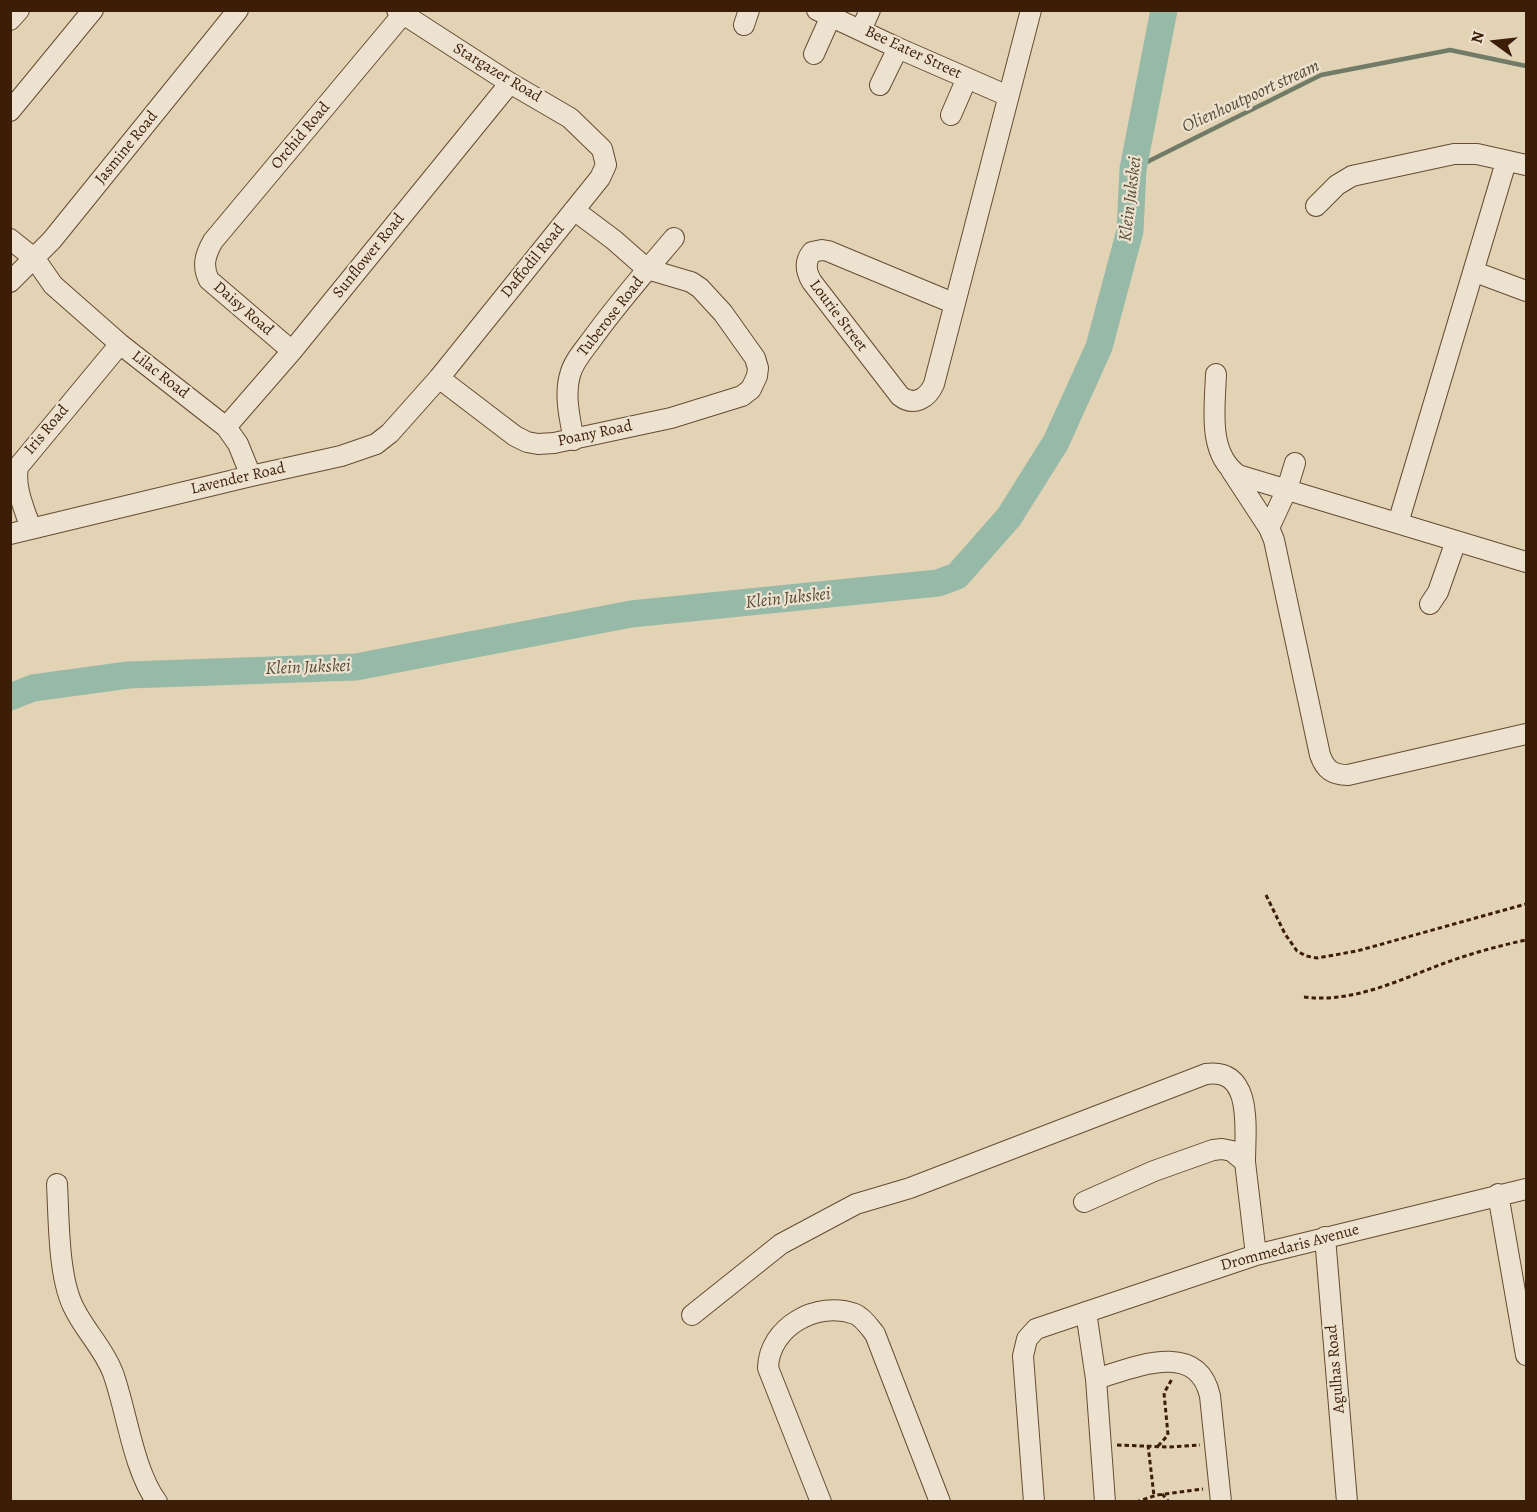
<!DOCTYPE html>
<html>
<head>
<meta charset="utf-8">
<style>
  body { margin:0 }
  #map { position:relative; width:1537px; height:1512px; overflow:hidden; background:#e3d3b5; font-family:Alegreya,serif }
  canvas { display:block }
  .frame { position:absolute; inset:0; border:12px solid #3c1e06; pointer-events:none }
  .north { position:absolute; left:1465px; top:12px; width:60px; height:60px; -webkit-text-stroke:4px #ede2cf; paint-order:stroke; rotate:285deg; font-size:16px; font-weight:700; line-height:24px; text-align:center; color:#3c1e06 }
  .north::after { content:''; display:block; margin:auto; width:21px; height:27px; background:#3c1e06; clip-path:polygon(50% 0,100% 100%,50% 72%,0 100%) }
</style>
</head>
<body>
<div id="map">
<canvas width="1537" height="1512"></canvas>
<div class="frame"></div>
<div class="north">N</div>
</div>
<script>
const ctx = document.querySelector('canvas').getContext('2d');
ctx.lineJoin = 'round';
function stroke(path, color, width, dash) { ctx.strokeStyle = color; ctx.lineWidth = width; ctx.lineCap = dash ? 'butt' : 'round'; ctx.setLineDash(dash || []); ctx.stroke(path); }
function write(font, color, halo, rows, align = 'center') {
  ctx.font = font + ' Alegreya,serif'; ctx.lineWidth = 4.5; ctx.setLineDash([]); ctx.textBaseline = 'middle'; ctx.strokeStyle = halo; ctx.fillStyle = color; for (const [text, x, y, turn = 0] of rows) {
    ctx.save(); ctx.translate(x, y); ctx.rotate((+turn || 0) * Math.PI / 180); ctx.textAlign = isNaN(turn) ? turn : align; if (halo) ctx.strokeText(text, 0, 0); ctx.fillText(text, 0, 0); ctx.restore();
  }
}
const stream = new Path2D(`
  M1133,169L1321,75L1450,50L1526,66`);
const river = new Path2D(`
  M10,697L33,688L128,675L356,667L631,614L938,583L957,576L1009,517L1056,442L1099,347L1130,231L1133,169L1164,10`);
const path = new Path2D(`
  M1266,895L1285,934L1297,951L1306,956L1317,958L1357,951L1526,904
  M1304,997C1353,1003 1397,981 1442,964C1469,954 1498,946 1526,940
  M1117,1445L1168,1447L1200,1445
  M1148,1445L1154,1496
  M1158,1446L1168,1435L1164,1393L1172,1379
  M1162,1494L1169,1502
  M1136,1502L1157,1495L1203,1489`);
const minor = new Path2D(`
  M817,10L898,48L1008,96
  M10,20L19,10
  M744,25L749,10
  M861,30L870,10
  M814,54L831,16
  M880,85L898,48
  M10,111L93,10
  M951,115L967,78
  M1316,206L1337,185L1352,176L1454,154H1477L1526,165
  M10,239L35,259L53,285L120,344L226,427L238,444L251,476
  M1475,272L1526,291
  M10,282L52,240L238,10
  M953,303L828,251L822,250L812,252C804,262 806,272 812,282L900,396C914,407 928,398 934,384L1031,10
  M292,351L209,280C202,266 205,255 213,241L403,14
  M1216,374C1215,407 1207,453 1238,475L1526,562
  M439,378L515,436L527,442L538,444L554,443L671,418L742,396L751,389L757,376L758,368L755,358L723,313L700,288L691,282L647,269L614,240L574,210
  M226,427L292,351L510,83
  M574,440C570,420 564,395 570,375C573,362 584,350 592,339C617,304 646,271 674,238
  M1231,470L1269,528L1274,540L1320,755C1325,769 1332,775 1348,775L1526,734
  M1398,523L1506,162
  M1269,528L1287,489L1295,463
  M31,529C25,510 14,488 18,467L120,344
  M10,534L251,476L341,456L376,444L390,433L439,378L600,178L606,165L602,149L570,118L510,83L397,10
  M1430,604L1438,592L1456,541
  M57,1184C59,1220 58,1280 75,1310C86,1332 104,1349 113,1373C127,1412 133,1469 157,1502
  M1498,1194L1526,1355
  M1084,1202L1154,1171L1213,1150L1222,1149L1232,1151L1245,1162L1256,1255
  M1325,1237L1347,1502
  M1086,1312L1096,1379L1105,1502
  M692,1315L781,1244L856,1204L910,1188L1206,1074C1254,1067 1245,1131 1245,1162
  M1096,1379C1133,1368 1197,1339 1210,1396L1221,1502
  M821,1502L768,1368C769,1327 817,1300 855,1314C864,1318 870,1328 875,1334L940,1502
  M1034,1502L1023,1356L1027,1339L1036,1329L1256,1255L1526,1189`);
const streetNames = [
  ["Bee Eater Street",913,53,25],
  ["Stargazer Road",497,73,31],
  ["Orchid Road",301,136,-50],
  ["Jasmine Road",127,148,-51],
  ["Sunflower Road",369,256,-51],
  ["Daffodil Road",533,261,-51],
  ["Daisy Road",243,309,41],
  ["Lourie Street",838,316,53],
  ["Tuberose Road",611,317,-52],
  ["Lilac Road",160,375,38],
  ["Iris Road",47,430,-50],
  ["Poany Road",595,434,-12],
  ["Lavender Road",238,479,-13],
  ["Drommedaris Avenue",1290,1248,-15],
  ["Agulhas Road",1336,1369,-95]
];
const waterNames = [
  ["Olienhoutpoort stream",1251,97,-25],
  ["Klein Jukskei",1131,199,-83],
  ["Klein Jukskei",788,599,-6],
  ["Klein Jukskei",308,668,-2]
];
stroke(stream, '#727b67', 4.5);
stroke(river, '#96b9a8', 27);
stroke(minor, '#664b32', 22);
stroke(path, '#3c1e06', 3, [4.5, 3]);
stroke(minor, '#ede2cf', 20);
write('16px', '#3c1e06', '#ede2cf', streetNames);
write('italic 18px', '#574c37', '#ede2cf', waterNames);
</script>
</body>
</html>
